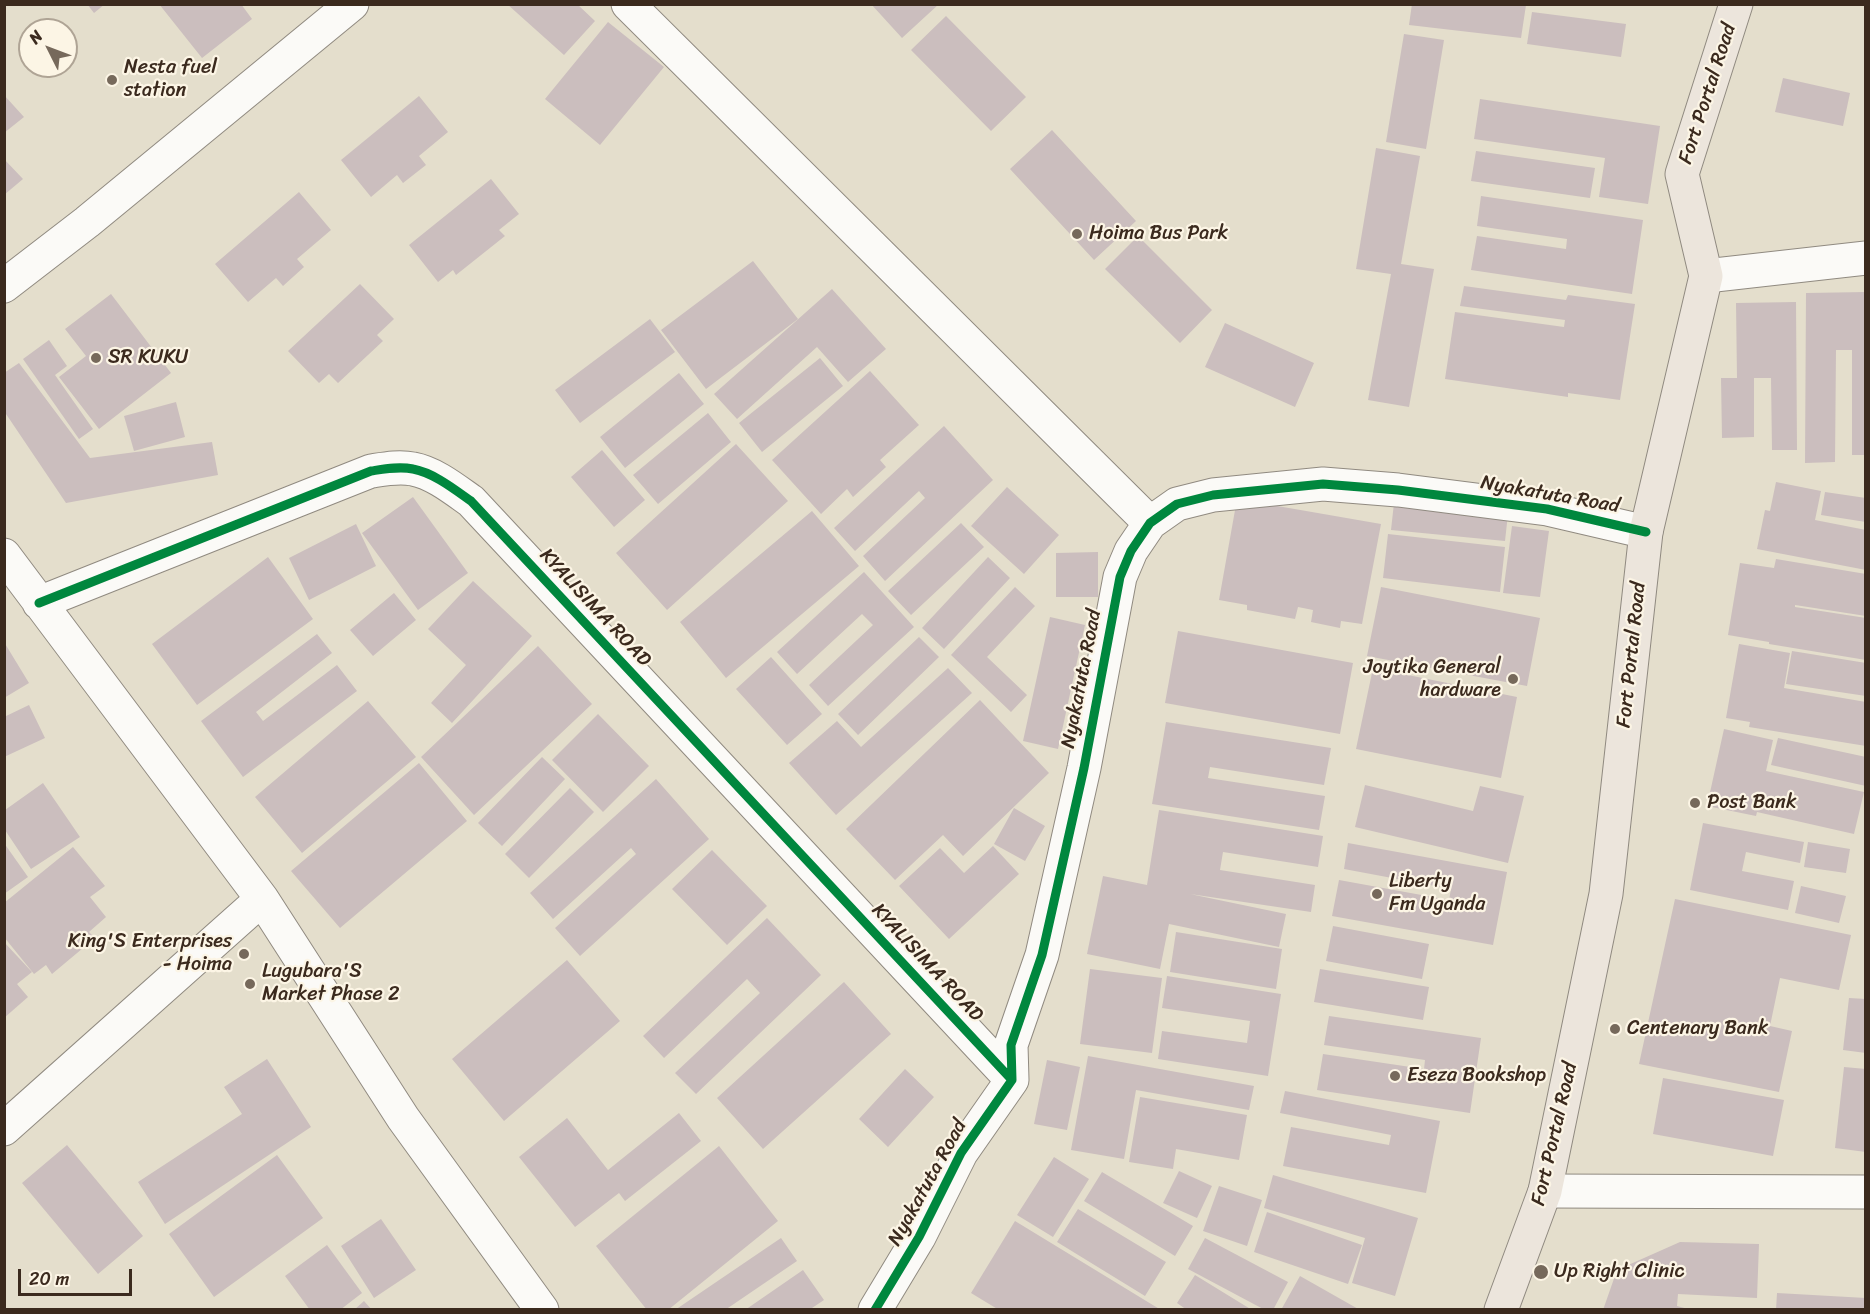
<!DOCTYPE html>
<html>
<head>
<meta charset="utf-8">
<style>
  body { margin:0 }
  #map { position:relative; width:1870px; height:1314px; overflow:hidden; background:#e4decc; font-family:Sriracha,sans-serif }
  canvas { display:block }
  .frame { position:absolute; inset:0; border:6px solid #3b2a1e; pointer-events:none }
  .north { position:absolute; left:18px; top:18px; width:60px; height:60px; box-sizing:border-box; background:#fcf5e5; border:2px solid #afa495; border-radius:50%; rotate:312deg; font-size:16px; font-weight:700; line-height:24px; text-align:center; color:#3b2a1e }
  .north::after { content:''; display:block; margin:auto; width:21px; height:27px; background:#76695b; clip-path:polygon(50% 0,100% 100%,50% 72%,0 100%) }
  .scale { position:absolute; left:18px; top:1269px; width:114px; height:27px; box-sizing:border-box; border:3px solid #3b2a1e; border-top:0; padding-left:8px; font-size:18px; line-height:21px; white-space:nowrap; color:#3b2a1e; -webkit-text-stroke:4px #fcf5e5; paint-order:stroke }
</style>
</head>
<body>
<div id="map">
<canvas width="1870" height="1314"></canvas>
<div class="frame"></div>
<div class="north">N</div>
<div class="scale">20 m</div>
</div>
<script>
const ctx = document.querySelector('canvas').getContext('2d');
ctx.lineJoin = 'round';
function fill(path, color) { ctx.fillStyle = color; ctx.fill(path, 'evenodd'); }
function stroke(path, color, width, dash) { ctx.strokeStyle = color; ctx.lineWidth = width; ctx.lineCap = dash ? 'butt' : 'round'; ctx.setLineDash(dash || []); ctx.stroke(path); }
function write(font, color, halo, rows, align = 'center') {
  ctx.font = font + ' Sriracha,sans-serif'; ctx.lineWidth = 4.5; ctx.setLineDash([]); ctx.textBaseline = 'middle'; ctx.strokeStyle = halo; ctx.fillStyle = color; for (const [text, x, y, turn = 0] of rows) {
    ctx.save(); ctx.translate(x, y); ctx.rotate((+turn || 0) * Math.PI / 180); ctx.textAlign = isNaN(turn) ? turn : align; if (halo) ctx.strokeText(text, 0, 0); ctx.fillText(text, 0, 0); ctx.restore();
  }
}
const building = new Path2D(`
  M87,4H105L94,13Z
  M159,4H241L252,19L202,58Z
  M507,4H577L595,21L564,55Z
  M871,4H939L902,38Z
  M1412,4L1526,5L1521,38L1409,25Z
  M1532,12L1626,24L1621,57L1527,44Z
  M946,16L1026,97L991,131L911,50Z
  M608,22L664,67L600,145L545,99Z
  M1404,34L1444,40L1426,149L1386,142Z
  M1783,78L1850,93L1843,126L1775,112Z
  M4,95L24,117L4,133Z
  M419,96L448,132L419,156L426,165L403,183L397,175L371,197L341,160Z
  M1480,99L1660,126L1648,204L1599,197L1605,158L1474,139Z
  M1052,130L1136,221L1094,260L1010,169Z
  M1376,148L1420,156L1401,264L1434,269L1409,407L1368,400L1391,274L1356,269Z
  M1476,151L1595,168L1590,198L1471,181Z
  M4,159L23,179L4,195Z
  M491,179L519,214L499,230L505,236L456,275L453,270L438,282L409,245Z
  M299,192L331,230L297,259L304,267L283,286L276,278L248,302L215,264Z
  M1481,196L1643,220L1632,294L1471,270L1477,236L1566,249L1567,239L1477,226Z
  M1138,236L1212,310L1180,343L1105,269Z
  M753,261L798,319L706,389L661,330Z
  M360,284L394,319L377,335L383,341L338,383L329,374L319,383L288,351Z
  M1464,286L1566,300L1568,295L1635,304L1620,400L1568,393V397L1445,379L1455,312L1564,327L1565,320L1460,306Z
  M832,289L886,349L848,382L817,347L737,419L714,394Z
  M1866,292V455H1852V350H1836L1835,462L1805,463L1806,293Z
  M111,294L171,373L99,429L59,377L86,356L65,329Z
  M1796,302L1797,450H1772L1771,378H1754V437L1722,438L1721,378H1737L1736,303Z
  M650,319L675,352L580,423L555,390Z
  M1225,323L1314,363L1295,407L1205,367Z
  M49,340L67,366L55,375L93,429L79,439L23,359Z
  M820,358L843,386L762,452L739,423Z
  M19,363L90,458L212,442L218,475L66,503L4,411V373Z
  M870,371L919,425L880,460L886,467L853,497L847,489L821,514L772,460Z
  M679,373L704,404L625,468L600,437Z
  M176,402L185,437L134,451L124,416Z
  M708,413L731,442L658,504L633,475Z
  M944,426L993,480L885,581L863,556L925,498L919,491L855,551L834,528Z
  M736,444L788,501L667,610L616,553Z
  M602,450L645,500L614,527L571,477Z
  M1776,482L1821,491L1815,520L1866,530V570L1757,549L1765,510L1770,511Z
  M1007,487L1059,535L1024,574L971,526Z
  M1825,492L1866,498V522L1821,515Z
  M1395,494L1509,505L1505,541L1391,530Z
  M413,497L468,573L418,610L362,533Z
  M1237,499L1381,524L1362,624L1341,621L1340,628L1311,622L1313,610L1298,607L1295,619L1247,610V605L1219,600Z
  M812,511L859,566L726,678L680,622Z
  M961,523L984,547L911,615L888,591Z
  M356,524L376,566L309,600L289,558Z
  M1512,526L1549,531L1540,597L1503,593Z
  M1388,534L1505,547L1500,592L1383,578Z
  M1098,552V597H1056V553Z
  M268,557L313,619L197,705L152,644Z
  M988,557L1010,578L944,649L922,628Z
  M1776,559L1866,574V616L1795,605V607L1866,618V660L1769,644V642L1728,635L1740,563L1774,568Z
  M864,572L914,627L828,706L809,685L873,625L862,614L797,674L777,652Z
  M473,581L532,636L452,723L431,703L466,665L428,629Z
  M1015,587L1035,606L987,657L1027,695L1011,712L951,655Z
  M1381,587L1540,618L1527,686L1367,656Z
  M394,593L416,620L373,656L350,630Z
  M1050,617L1085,625L1058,749L1023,741Z
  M1178,631L1353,663L1340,734L1165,703Z
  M317,634L332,653L256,712L263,721L337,665L357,691L243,777L201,721Z
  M919,637L939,657L858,735L838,714Z
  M4,642L29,683L4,698Z
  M1739,644L1790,653L1784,688L1866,702V746L1749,727L1750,722L1726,718Z
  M538,646L592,704L474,815L421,757Z
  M1792,651L1866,663V696L1786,684Z
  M771,657L822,714L787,745L736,689Z
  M948,668L972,693L836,815L789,763L837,721L861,747Z
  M1373,668L1517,697L1501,778L1356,749Z
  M980,700L1049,773L963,856L943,835L895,880L846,829Z
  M368,701L416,757L302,853L255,797Z
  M29,705L45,738L4,757V717Z
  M598,714L649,766L603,812L552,760Z
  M1166,722L1331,748L1324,785L1210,767L1208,778L1325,796L1319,830L1152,804Z
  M1724,729L1773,740L1766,771L1864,792L1854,834L1757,812L1756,816L1707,806Z
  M1778,738L1866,757V786L1771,765Z
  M542,757L565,779L502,846L478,823Z
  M419,763L467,821L340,928L291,871Z
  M656,779L709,839L580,956L555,928L636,854L631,848L553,919L530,893Z
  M43,783L80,837L31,869L5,830V810Z
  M1365,785L1473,811L1480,786L1524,796L1508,863L1355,827Z
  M570,788L594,812L529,878L505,854Z
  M1014,808L1045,826L1025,861L994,844Z
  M1159,810L1323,836L1318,867L1223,852L1220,870L1315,885L1311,912L1190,894L1286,914L1279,947L1169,924L1160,969L1087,954L1103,876L1147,885Z
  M1703,823L1804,842L1800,863L1746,852L1742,871L1794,881L1788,910L1690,890Z
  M1808,842L1850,849L1846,873L1804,867Z
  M4,843L28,877L4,894Z
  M1348,843L1507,872L1493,945L1332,916L1339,880L1449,900L1451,889L1344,869Z
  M993,846L1019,874L949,939L899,886L940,848L964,873Z
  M73,847L105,886L90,897L106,917L89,932L95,938L52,974L46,965L34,974L4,937V903Z
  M712,850L767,906L727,945L672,889Z
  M1801,886L1846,896L1839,923L1795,913Z
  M1675,899L1851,935L1839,990L1780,978L1770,1026L1792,1031L1779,1092L1639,1064Z
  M767,918L821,975L696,1094L675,1073L760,993L747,979L664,1058L643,1036Z
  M1333,926L1429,944L1422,979L1326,961Z
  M1176,932L1282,949L1276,989L1170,972Z
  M4,942L32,972L17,984L28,997L4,1018Z
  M567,960L620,1021L504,1121L452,1059Z
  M1090,969L1162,978L1152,1053L1080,1044Z
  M1320,969L1429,987L1423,1020L1314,1002Z
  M1167,976L1281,994L1268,1076L1158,1059L1162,1031L1247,1043L1250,1021L1162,1008Z
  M844,982L891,1034L763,1149L717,1098Z
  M1849,998L1866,999V1053L1843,1050Z
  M1329,1016L1481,1038L1470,1113L1317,1090L1323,1054L1424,1069L1425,1060L1324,1045Z
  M1088,1056L1254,1086L1249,1110L1136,1090L1124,1159L1071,1150Z
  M267,1059L311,1127L165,1224L138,1182L242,1114L224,1087Z
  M1047,1060L1080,1067L1067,1130L1034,1124Z
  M1844,1067L1866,1069V1152L1835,1148Z
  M905,1069L934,1097L888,1147L859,1119Z
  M1663,1078L1784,1100L1773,1156L1653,1134Z
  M1285,1091L1440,1121L1426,1193L1283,1166L1291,1127L1389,1145L1391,1135L1280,1113Z
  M1140,1097L1247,1115L1239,1160L1176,1149L1173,1169L1129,1162Z
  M679,1113L701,1141L625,1201L619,1193L575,1227L519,1157L567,1118L608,1170Z
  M67,1145L143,1236L98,1274L22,1183Z
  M719,1146L778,1221L668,1310H647L596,1246Z
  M277,1155L323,1218L214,1297L169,1234Z
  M1054,1157L1089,1179L1053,1237L1017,1215Z
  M1179,1171L1212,1186L1197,1218L1163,1203Z
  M1102,1172L1193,1226L1175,1256L1084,1201Z
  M1273,1175L1418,1218L1395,1296L1352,1283L1365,1238L1264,1208Z
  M1219,1186L1262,1200L1247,1246L1203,1231Z
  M1078,1209L1166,1262L1145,1296L1057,1242Z
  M1267,1212L1362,1245L1348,1284L1254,1252Z
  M381,1219L416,1270L374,1298L341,1246Z
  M1015,1221L1161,1310H999L971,1293Z
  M781,1238L797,1261L725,1310H675Z
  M1205,1238L1288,1282L1273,1310H1265L1188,1269Z
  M1680,1242L1759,1244L1757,1298L1678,1294L1677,1306L1692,1310H1603L1617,1270Z
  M327,1245L362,1293L340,1310H310L285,1276Z
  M803,1270L824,1300L809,1310H745Z
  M1195,1275L1252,1310H1187L1177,1303Z
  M1300,1276L1360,1310H1281Z
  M1777,1293L1866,1298V1310H1776Z
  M364,1301L372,1310H354Z`);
const minor = new Path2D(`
  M628,4L1150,523
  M1706,276L1866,258
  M4,286L87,222L352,4
  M4,555L262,899L403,1118L542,1310
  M39,603L371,471C384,469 399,466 413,469C434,473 454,489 471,501L1012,1080
  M4,1129L262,899
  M1545,1191L1866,1192
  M875,1310L919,1237L961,1153L1012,1080L1011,1045L1042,955L1084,768L1120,577L1131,551L1150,523L1177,504L1213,495L1323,484L1398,490L1547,509L1646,532`);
const primary = new Path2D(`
  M1501,1310L1545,1191L1606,894L1646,532L1706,276L1682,174L1736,4`);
const cycleway = new Path2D(`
  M39,603L371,471C384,469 399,466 413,469C434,473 454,489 471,501L1012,1080
  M875,1310L919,1237L961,1153L1012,1080L1011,1045L1042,955L1084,768L1120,577L1131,551L1150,523L1177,504L1213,495L1323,484L1398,490L1547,509L1646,532`);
const markers = [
  [112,80,6,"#76695b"],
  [1077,234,6,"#76695b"],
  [96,358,6,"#76695b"],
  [1513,679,6,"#76695b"],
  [1695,803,6,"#76695b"],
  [1377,894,6,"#76695b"],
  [244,954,6,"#76695b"],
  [250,984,6,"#76695b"],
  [1615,1029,6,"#76695b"],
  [1395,1076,6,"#76695b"],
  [1541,1272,8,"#76695b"]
];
const poiNames = [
  ["Nesta fuel",124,68],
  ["station",124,91],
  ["Hoima Bus Park",1089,234],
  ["SR KUKU",108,358],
  ["Joytika General",1501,668,"right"],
  ["hardware",1501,691,"right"],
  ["Post Bank",1707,803],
  ["Liberty",1389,882],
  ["Fm Uganda",1389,905],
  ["King'S Enterprises",232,942,"right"],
  ["- Hoima",232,965,"right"],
  ["Lugubara'S",262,972],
  ["Market Phase 2",262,995],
  ["Centenary Bank",1627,1029],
  ["Eseza Bookshop",1407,1076],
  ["Up Right Clinic",1554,1272]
];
const streetNames = [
  ["Fort Portal Road",1708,94,-72],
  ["Nyakatuta Road",1550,495,10],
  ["KYALISIMA ROAD",595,608,47],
  ["Fort Portal Road",1632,655,-84],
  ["Nyakatuta Road",1082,679,-79],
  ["KYALISIMA ROAD",927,963,47],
  ["Fort Portal Road",1555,1134,-77],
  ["Nyakatuta Road",928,1183,-61]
];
fill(building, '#cbbebe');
stroke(minor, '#908a80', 35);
stroke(primary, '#908a80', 35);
stroke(minor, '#fbfaf7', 33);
stroke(primary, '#ece5dc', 33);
stroke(cycleway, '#00873e', 9);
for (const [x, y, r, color] of markers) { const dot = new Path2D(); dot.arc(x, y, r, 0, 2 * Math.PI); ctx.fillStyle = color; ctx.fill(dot); stroke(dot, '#fcf5e5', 2); }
write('20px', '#3b2a1e', '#fcf5e5', poiNames, 'left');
write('20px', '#3b2a1e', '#fcf5e5', streetNames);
</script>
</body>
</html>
